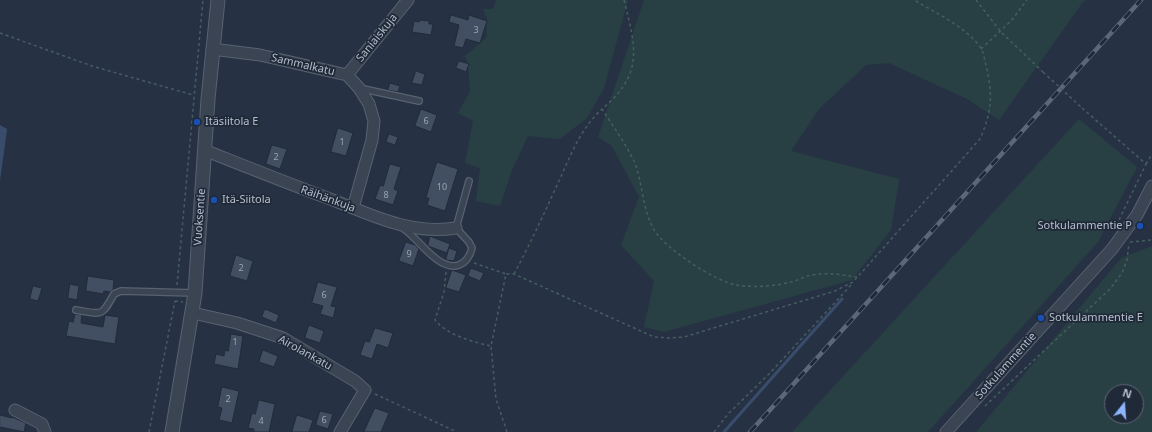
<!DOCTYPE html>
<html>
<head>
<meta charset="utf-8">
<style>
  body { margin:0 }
  #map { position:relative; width:1152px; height:432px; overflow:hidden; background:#263243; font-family:"Noto Sans",sans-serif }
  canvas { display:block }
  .north { position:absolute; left:1104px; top:384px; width:40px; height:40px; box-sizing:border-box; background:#1f2938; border:1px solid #5c6574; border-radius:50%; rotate:17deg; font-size:11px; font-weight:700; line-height:16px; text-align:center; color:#b7bfcd }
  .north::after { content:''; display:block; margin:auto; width:14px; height:18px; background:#8db5fc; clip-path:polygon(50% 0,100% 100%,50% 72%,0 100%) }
</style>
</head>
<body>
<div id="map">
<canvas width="1152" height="432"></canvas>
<div class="north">N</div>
</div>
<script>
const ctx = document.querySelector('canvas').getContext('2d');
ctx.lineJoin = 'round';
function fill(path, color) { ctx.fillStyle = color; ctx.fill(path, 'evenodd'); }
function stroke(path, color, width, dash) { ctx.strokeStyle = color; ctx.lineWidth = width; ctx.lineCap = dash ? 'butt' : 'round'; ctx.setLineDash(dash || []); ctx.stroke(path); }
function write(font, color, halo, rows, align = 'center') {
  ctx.font = font + ' "Noto Sans",sans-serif'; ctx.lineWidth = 3.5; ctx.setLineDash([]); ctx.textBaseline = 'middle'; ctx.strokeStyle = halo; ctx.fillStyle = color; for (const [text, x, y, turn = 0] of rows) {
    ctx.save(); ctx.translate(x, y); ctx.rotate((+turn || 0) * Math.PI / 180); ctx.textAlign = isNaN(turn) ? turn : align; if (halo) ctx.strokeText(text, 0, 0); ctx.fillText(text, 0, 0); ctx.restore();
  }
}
const green = new Path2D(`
  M496,0H628L604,88L587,118L560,139L528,136L512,170L500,206L476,201L480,168L465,163L473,121L458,113L470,91L468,63L465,56L486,38L487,19L483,9H493Z
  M644,0H1087L1083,2L999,120L967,99L889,63L866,65L819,109L791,151L899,179L891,230L852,280L664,332L644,327L654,281L621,245L639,197L612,146L598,137Z
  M1079,119L1137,167L1098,242L928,432H792Z
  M1152,246V432H976L1121,258ZM1112,392H1136V416H1112Z`);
const water = new Path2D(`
  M0,125L7,129L0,181Z`);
const stream = new Path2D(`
  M724,432L842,299`);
const building = new Path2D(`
  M451,15L468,20L469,15L487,21L480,43L466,39L463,48L454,46L459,25L449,22Z
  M419,20L429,21V24H433L431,35L412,32L414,21L419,22Z
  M459,61L469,64L466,72L456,68Z
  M416,71L425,74L422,85L412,83Z
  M390,83L400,86L398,92L388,90Z
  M421,109L437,115L431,132L415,126Z
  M338,128L353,133L346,156L331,152Z
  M389,134L398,137L395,145L386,142Z
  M272,145L287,149L280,169L266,164Z
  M437,162L458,169L445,211L427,205L429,198H426Z
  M390,164L401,167L394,189L398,191L393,205L375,199L380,185L383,186Z
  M430,236L450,244L447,253L428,246Z
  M406,242L415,245L419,249L413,266L399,261Z
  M449,248L457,251L454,261L446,260Z
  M236,255L253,261L247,281L230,276Z
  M471,268L484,273L480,281L468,276Z
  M452,270L466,275L459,292L446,288Z
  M88,276L114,280L113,290L110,292L104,291L103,294L86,291Z
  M318,282L337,287L331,306L336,307L333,318L320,314L323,306L312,303Z
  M70,284L79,286L77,300L68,298Z
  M33,286L42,288L38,301L30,299Z
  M265,309L279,315L276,323L262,317Z
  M75,314L82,315L81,323L103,327L105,315L119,317L115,344L66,336L69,321L73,322Z
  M309,325L324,331L320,343L305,338Z
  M375,328L393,333L388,348L377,344L372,359L360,355L365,341L369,342Z
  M231,334L243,336L238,369L214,364L216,354L224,356L225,350L228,351Z
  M263,350L278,356L274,367L259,362Z
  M222,387L239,391L232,423L219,420L222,408L218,407Z
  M259,400L275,404L269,432H254V429L248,428L252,413L255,414Z
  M375,408L389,413L381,432H364Z
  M320,411L333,414L328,429L316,425Z
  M0,415L12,418V417L26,423L24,432L0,427Z
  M297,415L313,420L309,432H292Z`);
const path = new Path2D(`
  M624,0C636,48 644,74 602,109C613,126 625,143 634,161C643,183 642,208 653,228C663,248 716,282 737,285C756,288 777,286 795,281C800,279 806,276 812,275C827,272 842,275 857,277
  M976,0L1001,32L1043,72
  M0,33L92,66L193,95
  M981,49L1011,21L1027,0
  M1082,108L1146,164L1117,224
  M1146,164L1152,154
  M1130,242L1152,240
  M474,263L506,274
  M446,272L444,292L435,320C447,335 473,342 491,346
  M514,274C530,244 544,214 558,183C570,157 580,129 602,109
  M177,285L203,0
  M175,301L183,302
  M375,394L457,432
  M985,406L1110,289L1122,273L1127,260L1129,243
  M149,432L175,301
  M507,432L496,399L491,346L506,274H514L654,337L670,338L684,337L835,291L853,282L980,139C992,111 993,95 986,65C984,60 984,52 981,48C966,27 936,13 914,0
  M714,432L728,414L769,374L852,284`);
const service = new Path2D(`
  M359,88L419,101
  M404,229C419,239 439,272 459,265C467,262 470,256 472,248L469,242L456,228L469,181
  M76,310C102,314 101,318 114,294L121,291L195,293`);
const minor = new Path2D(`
  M212,49L260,55L347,75L359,88L369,104L374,121L372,140L353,208
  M347,75L408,0
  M204,150C247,167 289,184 333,200C373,216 412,235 456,228
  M193,313L237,323L283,338L355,381L365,390L340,432
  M15,410L42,424L45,432
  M946,432L1112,249L1137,215L1152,186`);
const tertiary = new Path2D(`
  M172,432L195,293L208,99L218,0`);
const rail = new Path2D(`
  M750,432L1141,0`);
const pathBridge = new Path2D(`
  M1043,72L1082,108`);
const markers = [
  [197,122,4,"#1a4fb4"],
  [214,200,4,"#1a4fb4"],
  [1140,226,4,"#1a4fb4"],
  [1041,318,4,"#1a4fb4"]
];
const numberNames = [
  ["3",476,30],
  ["6",426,121],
  ["1",342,142],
  ["2",276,157],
  ["10",442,187],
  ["8",386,195],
  ["9",409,254],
  ["2",241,268],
  ["6",324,295],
  ["1",235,342],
  ["2",228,399],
  ["6",324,420],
  ["4",261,421]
];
const streetNames = [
  ["Saniaiskuja",377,38,-51],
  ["Sammalkatu",303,65,13],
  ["Räihänkuja",328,199,20],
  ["Vuoksentie",200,217,-86],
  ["Airolankatu",305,353,29],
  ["Sotkulammentie",1006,366,-48]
];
const poiNames = [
  ["Itäsiitola E",205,122],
  ["Itä-Siitola",222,200],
  ["Sotkulammentie P",1132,226,"right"],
  ["Sotkulammentie E",1049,318]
];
fill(green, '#284044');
fill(water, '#394c6b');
stroke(stream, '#394c6b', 3);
fill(building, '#424f63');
stroke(building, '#212b3a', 1);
stroke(service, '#586270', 8);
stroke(minor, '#586270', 13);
stroke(tertiary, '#586270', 15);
stroke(path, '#465d61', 1.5, [3, 3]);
stroke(service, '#3a4453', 5.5);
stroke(minor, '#3a4453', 11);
stroke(tertiary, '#3a4453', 13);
stroke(rail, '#5c687a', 4.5);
stroke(rail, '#1f2938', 3, [9]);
stroke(pathBridge, '#465d61', 1.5, [3, 3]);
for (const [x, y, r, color] of markers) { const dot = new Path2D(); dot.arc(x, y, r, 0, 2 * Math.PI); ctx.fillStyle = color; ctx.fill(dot); stroke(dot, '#1f2938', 1.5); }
write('9px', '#9aa3b2', null, numberNames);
write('11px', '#b7bfcd', '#1f2938', streetNames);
write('11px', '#b7bfcd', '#1f2938', poiNames, 'left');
</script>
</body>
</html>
